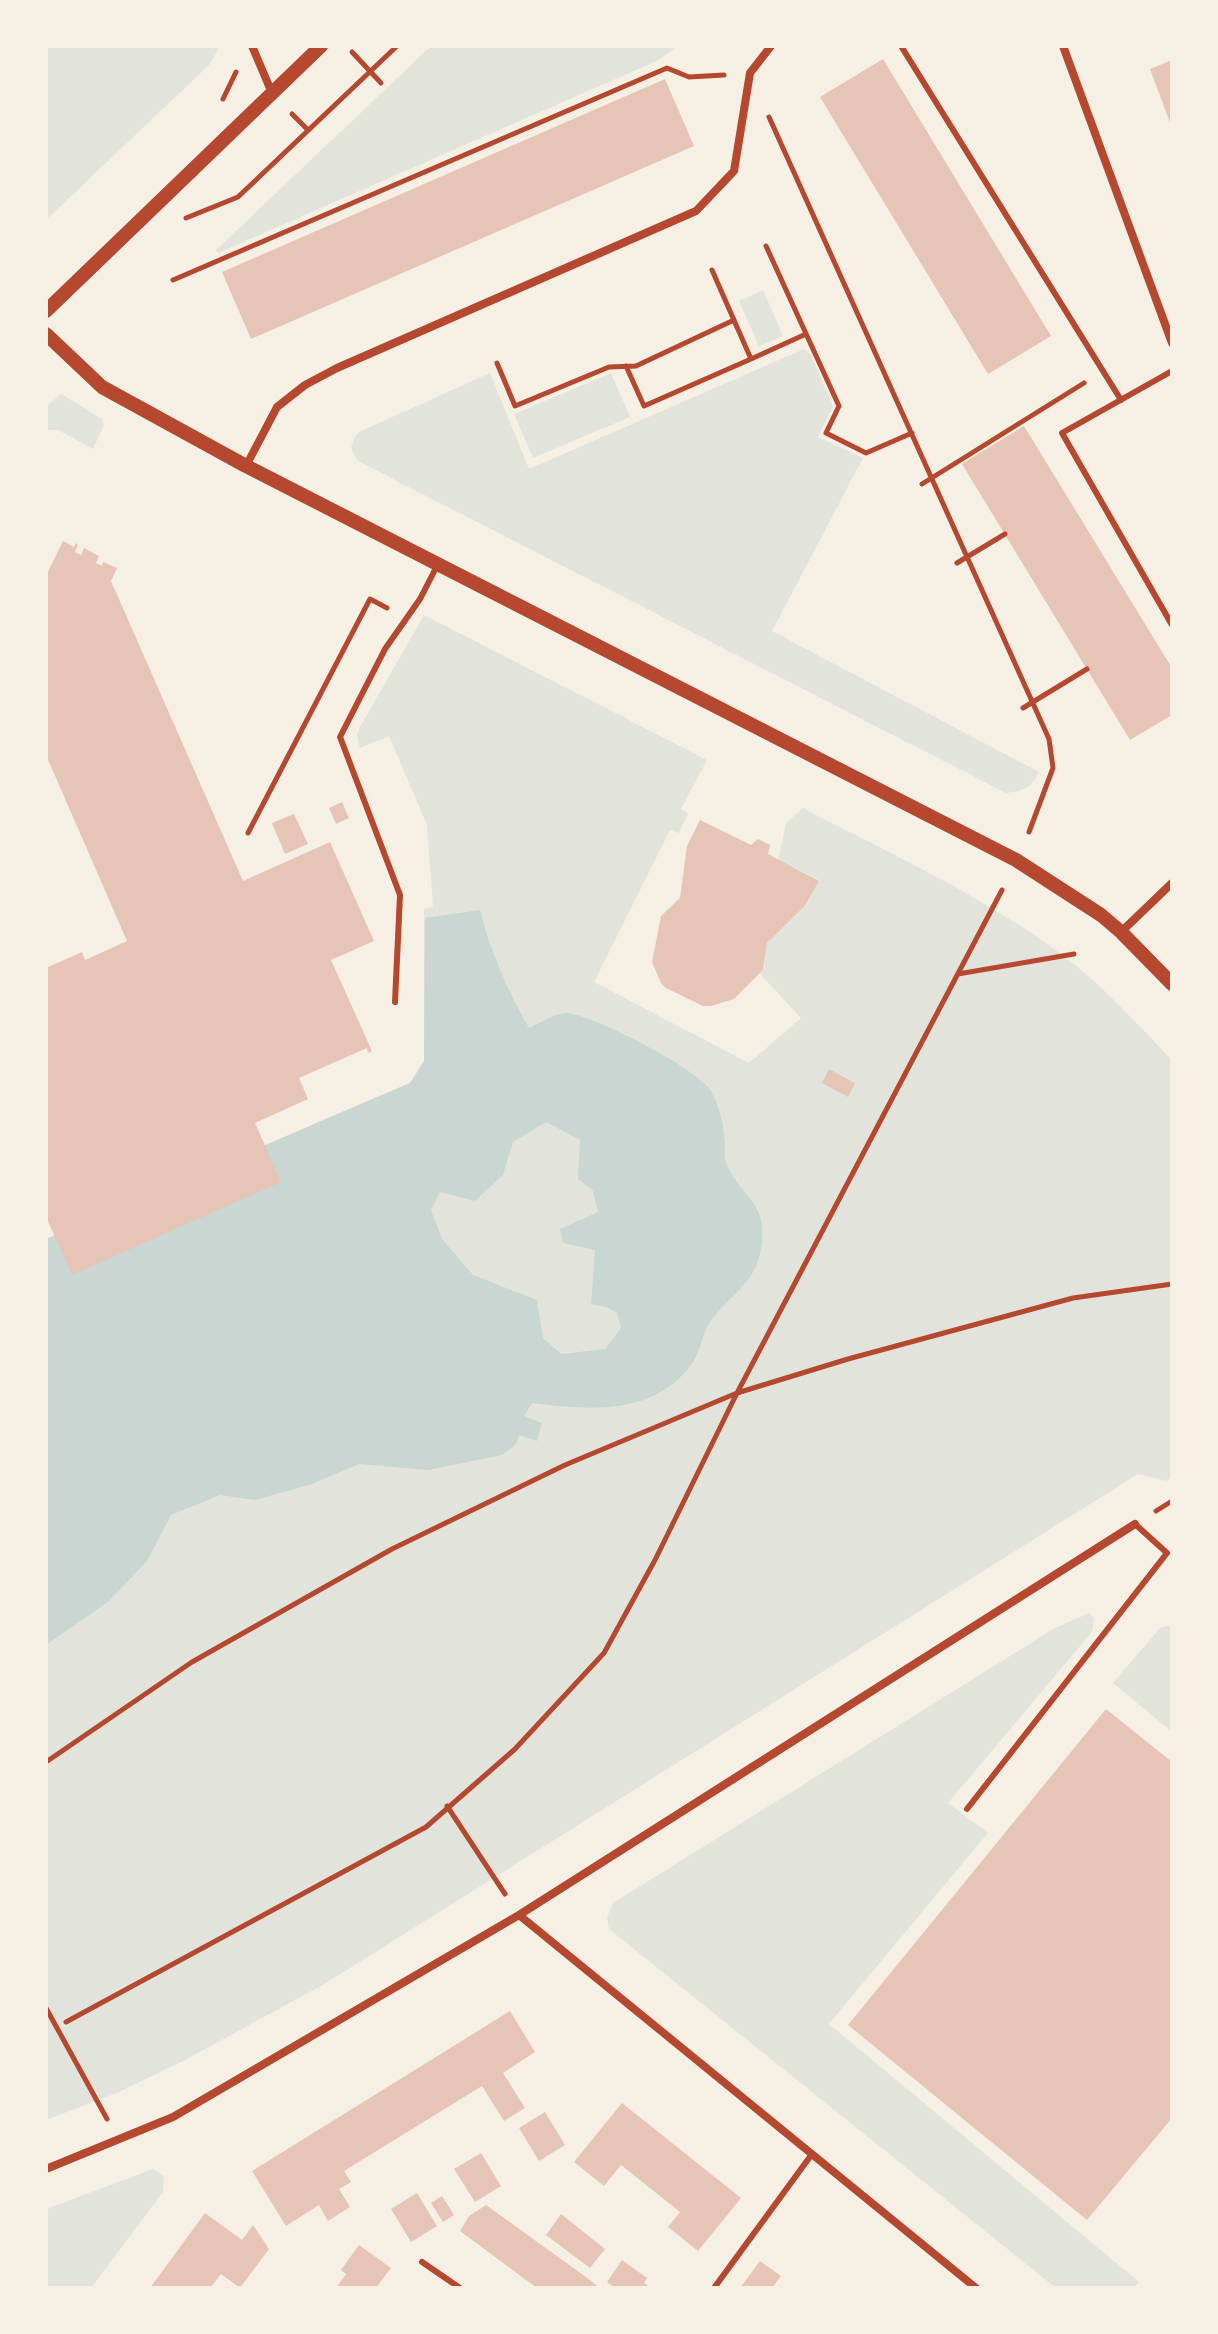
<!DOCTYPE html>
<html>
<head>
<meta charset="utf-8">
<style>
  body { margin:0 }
  #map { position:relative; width:1218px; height:2334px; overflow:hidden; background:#f6efe4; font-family:"Varela Round",sans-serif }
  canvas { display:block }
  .frame { position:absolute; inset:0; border:48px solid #f6efe4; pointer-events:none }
</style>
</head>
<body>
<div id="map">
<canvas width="1218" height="2334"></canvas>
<div class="frame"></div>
</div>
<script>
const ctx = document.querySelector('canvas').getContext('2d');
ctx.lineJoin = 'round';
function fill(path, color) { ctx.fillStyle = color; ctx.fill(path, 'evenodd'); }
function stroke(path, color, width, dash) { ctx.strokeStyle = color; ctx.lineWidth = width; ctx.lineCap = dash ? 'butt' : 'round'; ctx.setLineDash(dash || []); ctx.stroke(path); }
const green = new Path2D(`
  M46,46H220L210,64L46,220Z
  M431,46H677L659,60L218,253L216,250Z
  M763,290L783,336L759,346L739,301Z
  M804,349L811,355L833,406L818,437L863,458L772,631L1039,772C1031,788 1024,791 1006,793L358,461L351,448L355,436L361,431L490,373L529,469Z
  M611,373L630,417L533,458L514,414Z
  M61,394L102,419L104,425L93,449L58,430H46V407Z
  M424,615L707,760L681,809L688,814L679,833L670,830L594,982L749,1063L801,1018L760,974L764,969L767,943L806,906L819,880L778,860L786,823L803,808C889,853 979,894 1057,951C1100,982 1136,1023 1172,1060V1477L1166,1481L1138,1474L326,1983L185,2060L119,2092L46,2120V1304L313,1124L410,1083L424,1062V909L433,907L427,825L389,736L360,748L357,735L360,727Z
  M1089,1613L1094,1618L1092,1632L948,1803L988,1833L829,2024L1139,2282L1134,2288H1056L609,1929L607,1917L613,1903L1055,1628Z
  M1171,1625L1172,1626V1732L1113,1683L1160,1628Z
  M153,2169L164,2176L163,2192L91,2288H46V2209Z`);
const water = new Path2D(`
  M480,910C490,952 508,990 529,1028C540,1023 556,1012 568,1013C595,1016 698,1069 711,1091C720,1107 724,1126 725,1144C725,1150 724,1157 726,1162C739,1198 770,1200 761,1249C755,1285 728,1296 710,1322C702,1334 701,1350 693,1362C655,1417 589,1410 532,1403L524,1416L542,1423L537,1441L519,1435L516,1444L502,1455L428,1470L359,1464L312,1484L255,1500L220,1495L171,1515L147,1561L109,1601L46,1645V1239L410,1083L424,1061L425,918ZM546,1122L580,1140L578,1179L593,1191L598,1212L560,1229L563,1243L595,1250L591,1304L607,1307L617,1313L621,1328L605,1349L561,1354L543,1338L537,1300L473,1275L442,1239L431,1210L440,1192L475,1201L503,1175L513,1142Z`);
const building = new Path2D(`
  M883,59L1051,336L988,374L820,97Z
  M1172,60V128L1150,69Z
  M665,79L694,146L251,339L222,272Z
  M1024,426L1172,668V715L1130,740L962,464Z
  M63,541L74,547L76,543L78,545L75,552L81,555L84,548L99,556L96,563L102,566L103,562L117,568L111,581L243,881L330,842L374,941L331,960L372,1051L368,1053L367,1048L299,1078L308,1099L255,1123L281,1182L72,1275L46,1217V968L82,952L85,960L127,941L46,755V576Z
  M342,802L349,818L336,824L329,808Z
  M294,814L308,844L285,854L272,823Z
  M700,820L751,845L758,839L770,845L768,854L819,881L805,906L767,943L763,970L734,999L711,1006H703L666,988L661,983L652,962L661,916L680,898L687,846Z
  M829,1069L855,1083L848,1097L822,1083Z
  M1106,1709L1172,1762V2118L1087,2220L848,2025Z
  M510,2011L535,2052L503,2073L525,2108L504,2121L482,2086L344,2171L351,2182L339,2189L350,2207L328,2221L319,2205L286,2226L252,2171Z
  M622,2103L741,2198L698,2251L668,2227L680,2212L621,2165L604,2186L574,2162Z
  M545,2112L565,2145L539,2161L519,2128Z
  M481,2153L501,2186L475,2202L454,2169Z
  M417,2193L437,2226L411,2242L391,2209Z
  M442,2196L454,2215L443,2222L431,2203Z
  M486,2205L586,2277L600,2288H537L460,2231L469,2216Z
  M205,2213L242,2240L253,2225L269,2249L240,2288L221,2274L210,2288H150Z
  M561,2214L605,2249L590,2268L546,2235Z
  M359,2245L391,2268L376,2288H336L346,2274L341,2270Z
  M622,2260L647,2278L644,2283L651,2288H615L607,2282Z
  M760,2261L781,2276L772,2288H740Z`);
const path = new Path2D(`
  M352,52L381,83
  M223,99L236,72
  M292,114L308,130
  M769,117L1049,739L1053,768L1029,832
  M186,218L238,197L397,46
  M766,246L839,406L826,433L866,453L912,433
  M712,270L751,359L806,334
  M173,280L667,68L689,77L724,75
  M497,363L515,406L609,367L636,366L734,320
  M626,366L644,406L751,359
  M922,484L1084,383
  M957,563L1005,534
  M1023,708L1087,669
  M248,833L370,599L387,608
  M958,974L1074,954
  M1156,1511L1172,1501
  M46,1762L192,1662L392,1549L565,1465L737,1393L848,1359L1073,1298L1172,1284
  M447,1806L505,1894
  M46,2008L107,2119
  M66,2022L426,1827L515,1749L604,1653L655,1560L737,1393L1002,890`);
const service = new Path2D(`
  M901,46L1121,400
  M1172,371L1062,433L1172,625
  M395,1002L400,895L340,737L385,649L420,599L438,564
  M967,1809L1167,1553L1135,1524
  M422,2262L460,2288
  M714,2288L812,2154`);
const minor = new Path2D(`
  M252,46L272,93
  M1063,46L1172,343
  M246,466L277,407L305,385L337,368L696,211L734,171L750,73L771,46
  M1121,932L1172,883
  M519,1915L976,2288
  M46,2169L173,2117L519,1915L1135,1524`);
const tertiary = new Path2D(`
  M46,311L321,46
  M46,334L102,387L246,466L1016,860L1101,915L1121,932L1172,984`);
fill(green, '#e2e4dc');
fill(water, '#c9d6d2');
fill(building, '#e6c5b7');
stroke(path, '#b5482f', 5);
stroke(service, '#b5482f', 6);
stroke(minor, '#b5482f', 8);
stroke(tertiary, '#b5482f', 14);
</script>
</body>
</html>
